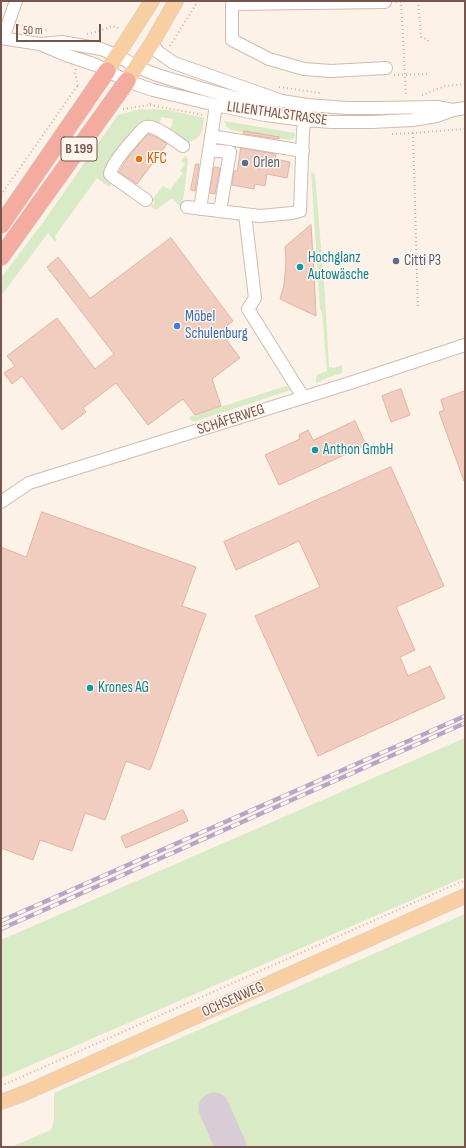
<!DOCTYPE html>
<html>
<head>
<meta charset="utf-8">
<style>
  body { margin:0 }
  #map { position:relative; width:466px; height:1148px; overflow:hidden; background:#fcf2e8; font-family:"Sofia Sans Condensed",sans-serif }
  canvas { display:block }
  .frame { position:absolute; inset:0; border:2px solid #76564c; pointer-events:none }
  .scale { position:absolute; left:16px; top:24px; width:85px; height:18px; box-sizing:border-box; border:2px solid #76564c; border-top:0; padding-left:5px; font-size:12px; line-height:14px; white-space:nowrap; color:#76564c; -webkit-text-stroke:3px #fff6ef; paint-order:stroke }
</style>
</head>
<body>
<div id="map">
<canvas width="466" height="1148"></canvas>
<div class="frame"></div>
<div class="scale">50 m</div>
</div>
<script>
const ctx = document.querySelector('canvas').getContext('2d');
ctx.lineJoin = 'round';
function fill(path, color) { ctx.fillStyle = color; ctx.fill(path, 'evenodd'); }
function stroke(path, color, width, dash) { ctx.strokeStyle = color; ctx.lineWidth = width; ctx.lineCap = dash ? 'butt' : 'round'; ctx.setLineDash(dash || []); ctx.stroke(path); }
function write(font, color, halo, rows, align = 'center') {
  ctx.font = font + ' "Sofia Sans Condensed",sans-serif'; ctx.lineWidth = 3; ctx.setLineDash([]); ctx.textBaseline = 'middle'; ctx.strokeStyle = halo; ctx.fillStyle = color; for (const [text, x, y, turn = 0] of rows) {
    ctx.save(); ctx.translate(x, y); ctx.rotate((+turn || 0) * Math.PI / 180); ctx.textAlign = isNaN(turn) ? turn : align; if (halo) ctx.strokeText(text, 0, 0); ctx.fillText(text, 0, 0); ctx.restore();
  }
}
const green = new Path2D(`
  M141,109L168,110L204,118C202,133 203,138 186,143L161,126L171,128L173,119L161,117L159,125L150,122L124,149L114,181L109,187L97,178L55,236L57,240L55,242L48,233L1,296V278L46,218L118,115Z
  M224,121L295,133V136L293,139L289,140L231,130L227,127Z
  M185,156L187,157L188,161L184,194L181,208L172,198L156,210L151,207L155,202L152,200L163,186L170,190L183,173L180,171L185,164L181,161Z
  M311,172L315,174L325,297L329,367L334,368L342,365V373L327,378L316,383C315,373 319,374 327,371L322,312L320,309Z
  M286,386L291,390L193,422L189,417Z
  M465,738V877L1,1078V940Z
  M465,914V1147H11L51,1130L54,1119V1093Z`);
const taxiway = new Path2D(`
  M214,1108L231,1147`);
const building = new Path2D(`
  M244,131L279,137V139L244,134Z
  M148,134L156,137L167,144L137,184L119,172L129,156Z
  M241,148L276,154L275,159L290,162L287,178L267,174L265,186L255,184L254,189L232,185L234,171H237Z
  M196,164H199L195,191L191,190Z
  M214,167L220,168L215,194L210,193Z
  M311,225L314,273L316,316L280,299L284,285L285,275L286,261L285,247Z
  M171,238L233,321L220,331L240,358L212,379L221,406L195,415L183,399L148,425L116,383L83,408L86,412L62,430L22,376L12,384L4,373L15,366L7,356L57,318L95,369L114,354L47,267L58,257L90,298Z
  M401,389L410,415L391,422L382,396Z
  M465,391V481H464L439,412L444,410L441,400Z
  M355,421L366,445L279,485L265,455L300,439L299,435L308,430L313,440Z
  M391,467L444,586L396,607L415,650L400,657L408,676L430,666L445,698L318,756L255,616L320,587L299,541L236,570L224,542Z
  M42,512L196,567L182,606L206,614L150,770L126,761L105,820L85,813L72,851L40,840L33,860L1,848V547L26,557Z
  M183,810L188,821L126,848L121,837Z`);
const path = new Path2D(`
  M401,1L406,96
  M418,1L421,37L428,40V44
  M396,2L407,1
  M18,25L49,31
  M87,34L96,32L112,26L119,28
  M170,46L198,1
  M76,69L75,73L78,85L81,87
  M394,75L429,74
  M279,87L320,93
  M422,95L445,86L465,84
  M150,105L203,115
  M123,109L150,105L151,101
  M413,133L418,308
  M392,134L413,133L465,129
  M1,195L78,85
  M1,1086L465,880`);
const minor = new Path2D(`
  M233,1L232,4V40L269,59L304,69L331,71L386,68
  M232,4L385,2
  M1,38L40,44L66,55L96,65L127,81L153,90L216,105L265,115L304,120L332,122H372L412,120L437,116L453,110L465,108
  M3,38L16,1
  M152,43L158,52L174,63L282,101L307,105L347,108H377L437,107L453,110
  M41,44L62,42L101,49L118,56L137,67L157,75L207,90L248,101L263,103L276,101
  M211,136L303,151
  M209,150L230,152L220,211
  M146,200L112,176L110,174C112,162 133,140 141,131C142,130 145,127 146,127C154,124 175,141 183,146
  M187,207L260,216L292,213L300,211L303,131L306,112
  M200,209L216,105
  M245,214L255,298L248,309L303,397
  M1,502L29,483L353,382L465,345`);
const major = new Path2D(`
  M107,71L152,1
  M127,81L152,43L176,1
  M1,1102L25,1093L465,896`);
const highway = new Path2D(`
  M1,225L107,71
  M1,257L127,81`);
const rail = new Path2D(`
  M1,921L465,716
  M1,929L465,723`);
const markers = [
  [139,159,4,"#e8710a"],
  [245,163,4,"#5c6f8a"],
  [396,261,4,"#5c6f8a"],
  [300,267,4,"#0f9aa8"],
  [177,326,4,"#3f7fe0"],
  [315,450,4,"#0f9aa8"],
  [90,688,4,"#0f9aa8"]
];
const shields = [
  [79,149,36]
];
const shieldNames = [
  ["B 199",79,149]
];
const streetNames = [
  ["LILIENTHALSTRASSE",277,114,8],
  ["SCHÄFERWEG",231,420,-18],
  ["OCHSENWEG",233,1000,-24]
];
const foodNames = [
  ["KFC",147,159]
];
const serviceNames = [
  ["Orlen",253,163],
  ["Citti P3",404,261]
];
const cultureNames = [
  ["Hochglanz",308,258],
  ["Autowäsche",308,275],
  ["Anthon GmbH",323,450],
  ["Krones AG",98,688]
];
const shopNames = [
  ["Möbel",185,317],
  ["Schulenburg",185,334]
];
fill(green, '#d9eac6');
stroke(taxiway, '#d8ccd7', 31);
fill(building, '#f1cdc0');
stroke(building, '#e3b2a1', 1);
stroke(minor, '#d0bbb0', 14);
stroke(major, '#d9d0cd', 16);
stroke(highway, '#d9d0cd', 18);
stroke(path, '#d6b0a3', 2, [1, 3]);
stroke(minor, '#fff', 12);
stroke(major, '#f8cea3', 15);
stroke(highway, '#f4aca1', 17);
stroke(rail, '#b3a6c6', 4.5);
stroke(rail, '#fff6ef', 3, [9]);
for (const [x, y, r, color] of markers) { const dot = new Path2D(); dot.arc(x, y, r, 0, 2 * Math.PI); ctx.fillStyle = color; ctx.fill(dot); stroke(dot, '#fff6ef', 1.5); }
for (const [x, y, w] of shields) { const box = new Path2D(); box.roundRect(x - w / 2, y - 12, w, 24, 3); ctx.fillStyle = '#fff6ef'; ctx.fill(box); stroke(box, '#76564c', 1); }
write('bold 14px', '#76564c', null, shieldNames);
write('15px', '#76564c', '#fff6ef', streetNames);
write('15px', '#c56008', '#fff6ef', foodNames, 'left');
write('15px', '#4e5e75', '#fff6ef', serviceNames, 'left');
write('15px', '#0d838f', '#fff6ef', cultureNames, 'left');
write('15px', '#366cbe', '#fff6ef', shopNames, 'left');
</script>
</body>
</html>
